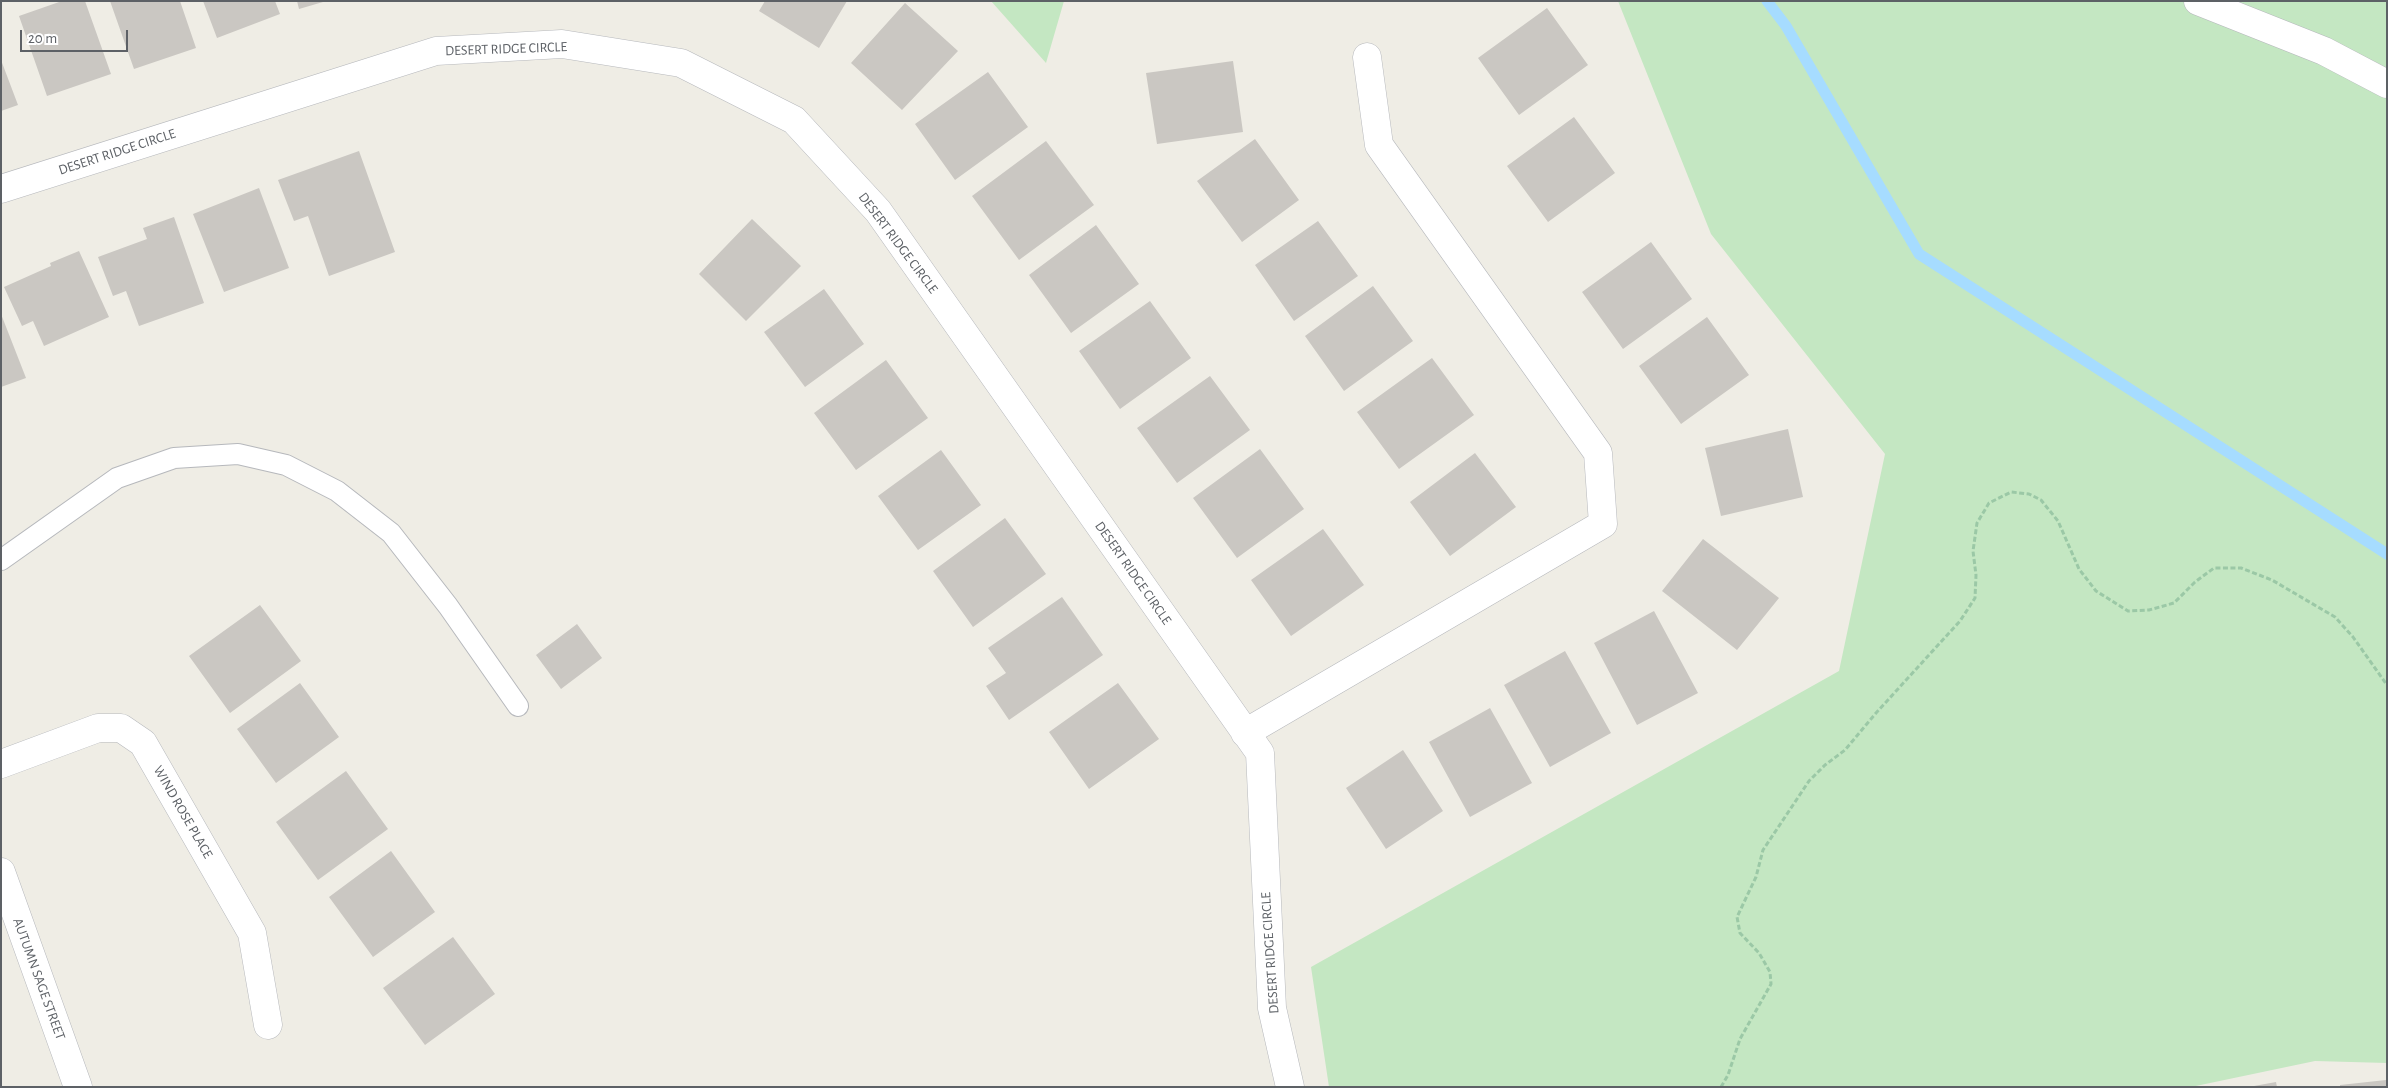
<!DOCTYPE html>
<html>
<head>
<meta charset="utf-8">
<style>
  body { margin:0 }
  #map { position:relative; width:2388px; height:1088px; overflow:hidden; background:#efede5; font-family:"Alegreya Sans",sans-serif }
  canvas { display:block }
  .frame { position:absolute; inset:0; border:2px solid #5d6166; pointer-events:none }
  .scale { position:absolute; left:20px; top:30px; width:108px; height:22px; box-sizing:border-box; border:2px solid #5d6166; border-top:0; padding-left:6px; font-size:15px; line-height:18px; white-space:nowrap; color:#5d6166; -webkit-text-stroke:4px #fff; paint-order:stroke }
</style>
</head>
<body>
<div id="map">
<canvas width="2388" height="1088"></canvas>
<div class="frame"></div>
<div class="scale">20 m</div>
</div>
<script>
const ctx = document.querySelector('canvas').getContext('2d');
ctx.lineJoin = 'round';
function fill(path, color) { ctx.fillStyle = color; ctx.fill(path, 'evenodd'); }
function stroke(path, color, width, dash) { ctx.strokeStyle = color; ctx.lineWidth = width; ctx.lineCap = dash ? 'butt' : 'round'; ctx.setLineDash(dash || []); ctx.stroke(path); }
function write(font, color, halo, rows, align = 'center') {
  ctx.font = font + ' "Alegreya Sans",sans-serif'; ctx.lineWidth = 5; ctx.setLineDash([]); ctx.textBaseline = 'middle'; ctx.strokeStyle = halo; ctx.fillStyle = color; for (const [text, x, y, turn = 0] of rows) {
    ctx.save(); ctx.translate(x, y); ctx.rotate((+turn || 0) * Math.PI / 180); ctx.textAlign = isNaN(turn) ? turn : align; if (halo) ctx.strokeText(text, 0, 0); ctx.fillText(text, 0, 0); ctx.restore();
  }
}
const green = new Path2D(`
  M991,1H1064L1046,63Z
  M1618,1H2387V1063L2315,1061L2191,1087H1329L1311,967L1839,671L1885,454L1711,234Z`);
const stream = new Path2D(`
  M1767,1L1786,26L1919,254L2387,554`);
const building = new Path2D(`
  M62,1H85L111,74L47,96L19,16Z
  M110,1H180L196,48L134,69Z
  M203,1H275L280,14L217,38Z
  M297,1H322L323,2L299,9Z
  M765,1H847L819,48L759,11Z
  M905,3L958,51L902,110L851,63Z
  M1547,8L1588,65L1519,115L1478,58Z
  M1,60L18,105L1,111Z
  M1233,61L1243,132L1157,144L1146,73Z
  M988,72L1028,127L955,180L915,124Z
  M1574,117L1615,173L1548,222L1507,166Z
  M1255,139L1299,200L1242,242L1197,181Z
  M1046,141L1094,205L1019,260L972,196Z
  M359,151L395,252L329,276L308,216L294,221L278,180Z
  M259,188L289,268L224,292L193,214Z
  M174,217L204,303L139,326L126,291L113,296L98,257L147,239L143,228Z
  M752,219L801,266L746,321L699,274Z
  M1318,221L1358,276L1294,321L1255,265Z
  M1096,225L1139,284L1071,333L1029,275Z
  M1651,242L1692,299L1623,349L1582,292Z
  M79,251L109,317L44,346L33,321L22,326L4,287L51,266L50,263Z
  M1373,286L1413,341L1344,391L1305,336Z
  M824,289L864,344L805,387L764,332Z
  M1150,301L1191,358L1120,409L1079,351Z
  M1,314L26,378L1,387Z
  M1707,317L1749,375L1681,424L1639,366Z
  M1432,358L1474,415L1399,469L1357,412Z
  M886,360L928,418L856,470L814,413Z
  M1210,376L1250,430L1177,483L1137,428Z
  M1788,429L1803,497L1721,516L1705,448Z
  M1260,449L1304,509L1237,558L1193,498Z
  M941,450L981,505L918,550L878,496Z
  M1475,453L1516,507L1450,556L1410,502Z
  M1005,518L1046,574L973,627L933,571Z
  M1323,529L1364,585L1291,636L1251,580Z
  M1703,539L1779,598L1737,650L1662,591Z
  M1062,597L1103,655L1009,720L986,686L1006,673L988,648Z
  M260,605L301,661L230,713L189,656Z
  M1654,611L1698,693L1637,725L1594,643Z
  M577,624L602,658L561,689L536,655Z
  M1565,651L1611,733L1550,767L1504,685Z
  M300,683L339,737L276,783L237,729Z
  M1118,683L1159,739L1089,789L1049,732Z
  M1490,708L1532,783L1470,817L1429,742Z
  M1403,750L1443,811L1386,849L1346,788Z
  M346,771L388,829L318,880L276,822Z
  M391,851L435,912L373,957L329,897Z
  M453,937L495,994L425,1045L383,988Z
  M2386,1080V1087H2340V1085Z
  M2276,1082L2277,1087H2254V1086Z`);
const path = new Path2D(`
  M1721,1087L1728,1075L1740,1039L1771,984L1770,972L1759,953L1740,933L1737,917L1756,877L1763,850L1809,781L1825,765L1845,750L1876,713L1960,621L1975,598L1976,575L1973,551L1977,523L1989,503L2011,492L2029,494L2041,500L2058,521L2079,569L2096,591L2128,611L2149,610L2174,603L2195,582L2214,568H2241L2272,580L2335,617L2353,637L2387,685`);
const service = new Path2D(`
  M1,560L117,478L174,458L238,454L286,465L337,491L391,533L448,606L518,706`);
const minor = new Path2D(`
  M1,189L436,51L562,44L681,63L794,120L878,211L1260,753L1272,1008L1290,1087
  M1245,733L1603,524L1598,453L1379,145L1367,57
  M1,764L98,728H121L143,743L252,933L268,1025`);
const tertiary = new Path2D(`
  M2198,1L2324,51L2387,84
  M1,872L78,1087`);
const streetNames = [
  ["DESERT RIDGE CIRCLE",506,49,-2],
  ["DESERT RIDGE CIRCLE",117,152,-18],
  ["DESERT RIDGE CIRCLE",898,243,53],
  ["DESERT RIDGE CIRCLE",1133,573,55],
  ["WIND ROSE PLACE",183,812,60],
  ["DESERT RIDGE CIRCLE",1270,953,-94],
  ["AUTUMN SAGE STREET",39,979,70]
];
fill(green, '#c4e7c2');
stroke(stream, '#a6dcff', 11);
fill(building, '#cac7c2');
stroke(service, '#b6b8bc', 22);
stroke(minor, '#b6b8bc', 29);
stroke(tertiary, '#b6b8bc', 29);
stroke(path, '#9bc8a6', 3, [5, 2.5]);
stroke(service, '#fff', 20);
stroke(minor, '#fff', 28);
stroke(tertiary, '#fff', 28);
write('14px', '#5d6166', '#fff', streetNames);
</script>
</body>
</html>
